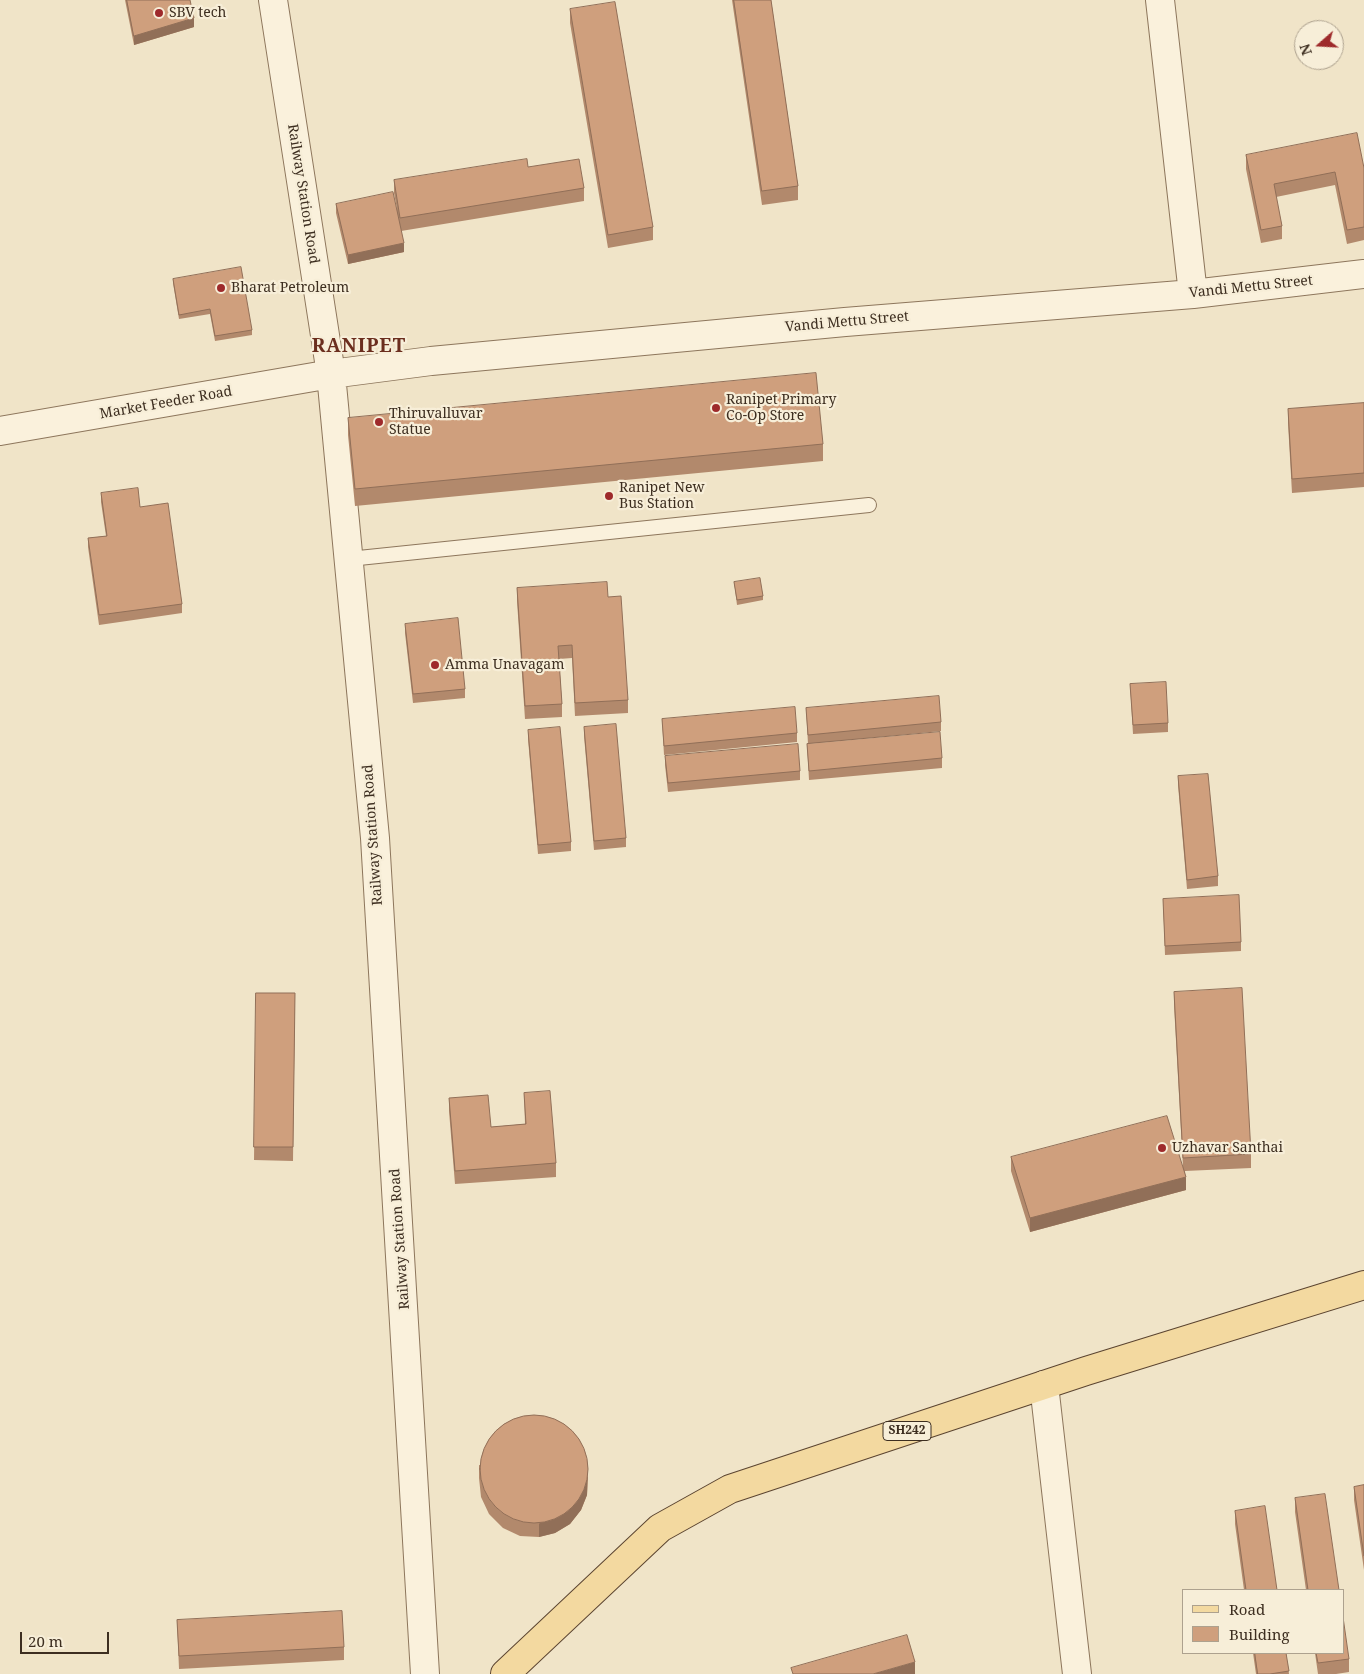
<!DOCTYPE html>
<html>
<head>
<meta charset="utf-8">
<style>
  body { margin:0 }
  #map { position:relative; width:1364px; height:1674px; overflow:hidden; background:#f0e4c8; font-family:"Noto Serif",serif }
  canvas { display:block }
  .legend { position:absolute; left:1182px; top:1589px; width:162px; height:65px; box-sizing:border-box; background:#f7eed8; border:1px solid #ada18e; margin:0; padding:6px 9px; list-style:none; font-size:15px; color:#3d2e20 }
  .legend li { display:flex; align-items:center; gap:10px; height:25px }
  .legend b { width:25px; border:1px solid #ada18e }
  .north { position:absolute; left:1294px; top:20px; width:50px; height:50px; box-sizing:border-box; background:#f7eed8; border:1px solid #ada18e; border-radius:50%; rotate:251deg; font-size:14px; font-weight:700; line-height:20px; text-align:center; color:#3d2e20 }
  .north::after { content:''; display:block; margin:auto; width:18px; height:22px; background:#9e2a2b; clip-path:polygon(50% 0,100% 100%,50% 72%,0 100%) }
  .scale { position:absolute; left:20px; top:1632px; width:89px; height:22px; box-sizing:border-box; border:2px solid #3d2e20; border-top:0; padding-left:6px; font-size:15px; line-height:18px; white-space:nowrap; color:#3d2e20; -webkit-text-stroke:4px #f7eed8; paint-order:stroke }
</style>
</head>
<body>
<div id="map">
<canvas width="1364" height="1674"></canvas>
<ul class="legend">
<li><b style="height:6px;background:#f3d9a0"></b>Road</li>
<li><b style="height:14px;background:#cf9f7d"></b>Building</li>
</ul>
<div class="north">N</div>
<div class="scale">20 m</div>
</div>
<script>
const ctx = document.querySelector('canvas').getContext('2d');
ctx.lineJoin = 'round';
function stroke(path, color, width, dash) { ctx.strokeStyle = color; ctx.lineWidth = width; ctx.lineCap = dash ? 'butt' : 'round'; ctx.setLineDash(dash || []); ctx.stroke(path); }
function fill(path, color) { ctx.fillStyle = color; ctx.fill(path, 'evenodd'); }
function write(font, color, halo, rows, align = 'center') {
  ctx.font = font + ' "Noto Serif",serif'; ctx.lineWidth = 4.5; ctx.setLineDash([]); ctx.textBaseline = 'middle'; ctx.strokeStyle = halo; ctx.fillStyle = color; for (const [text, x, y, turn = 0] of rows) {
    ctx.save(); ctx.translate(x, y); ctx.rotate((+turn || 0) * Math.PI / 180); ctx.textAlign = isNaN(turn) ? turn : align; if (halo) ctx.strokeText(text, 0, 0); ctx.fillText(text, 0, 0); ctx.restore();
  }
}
const lane = new Path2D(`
  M349,559L869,505`);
const street = new Path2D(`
  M273,0L331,374L375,838L425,1674
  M1160,0L1193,294
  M0,431L331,374L431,361L845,322L1193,294L1364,274
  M1044,1385L1077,1674`);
const primary = new Path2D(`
  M505,1674L660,1528L730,1489L1086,1371L1364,1285`);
const wall = new Path2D(`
  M125,0H190L194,27L134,45Z
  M732,0H771L798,186V200L762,205Z
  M570,9L653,227V240L608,248L570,23Z
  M1246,155L1364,168V240L1347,244L1335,185L1276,197L1282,226V239L1261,243L1246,169Z
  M528,167L584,188V201L401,231L404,252L348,264L336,213V204L397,209L394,193V180Z
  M173,279L252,330V335L215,341L210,314L179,319L173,283Z
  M1364,403V487L1292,493L1288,423V409Z
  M348,418L823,444V461L355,506L348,435Z
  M101,493L140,507L182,604V613L99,625L88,547V538L106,536L101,502Z
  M734,582L763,596V600L737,605Z
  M517,588L608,597L628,700V713L575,716L572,658L559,659L562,704V717L525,719L517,601Z
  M405,624L465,689V698L413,703L405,633Z
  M1130,684L1168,723V732L1133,734Z
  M806,708L941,722V731L808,744Z
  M662,719L797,733V742L664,755Z
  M584,727L626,838V847L594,850L584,736Z
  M528,730L571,842V851L538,854L528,739Z
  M807,744L942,758V768L809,780Z
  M665,756L800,771V780L668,792L665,765Z
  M1178,776L1218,876V886L1187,889L1178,785Z
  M1163,899L1241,942V951L1165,955Z
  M1174,992L1251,1154V1168L1185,1171L1186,1190L1030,1232L1011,1171V1157L1183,1167L1174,1005Z
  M256,993H295L293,1161L254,1160Z
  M524,1093L556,1163V1177L455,1184L449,1111V1098L491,1127L525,1124Z
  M479,1465L588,1477L587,1495L581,1510L570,1524L555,1533L539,1537L520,1536L503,1528L489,1514L481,1497L479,1478Z
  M1364,1485V1570L1354,1500V1487Z
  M1295,1498L1339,1590H1306L1295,1512Z
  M1235,1511L1277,1590H1244L1235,1524Z
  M177,1620L344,1647V1660L179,1669Z
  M1253,1653H1286L1289,1674H1256Z
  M1315,1653H1343L1349,1659V1672L1336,1674H1318Z`);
const shadedWall = new Path2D(`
  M194,18V27L134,45V36Z
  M404,243V252L348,264V255Z
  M1186,1177V1190L1030,1232V1218Z
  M588,1464L587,1495L581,1510L570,1524L555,1533L539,1537V1524Z
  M915,1662V1674H873Z`);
const building = new Path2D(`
  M127,0H190L194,18L134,36Z
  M734,0H771L798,186L762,191Z
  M615,2L653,227L608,235L570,9Z
  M1357,133L1364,168V227L1347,230L1335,172L1274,184L1282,226L1261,230L1246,155Z
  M527,159L528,167L579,159L584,188L400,218L394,180Z
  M393,192L404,243L348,255L336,204Z
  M241,267L252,330L215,336L210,309L179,315L173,279Z
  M816,373L823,444L355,489L348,418Z
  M1364,403V473L1292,479L1288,409Z
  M138,488L140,507L168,503L182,604L99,615L88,538L107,536L101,493Z
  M760,578L763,596L737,600L734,582Z
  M607,582L608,597L621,596L628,700L575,703L572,645L558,646L562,704L525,706L517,588Z
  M458,618L465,689L413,694L405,624Z
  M1166,682L1168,723L1133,725L1130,684Z
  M939,696L941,722L808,735L806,708Z
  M795,707L797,733L664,746L662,719Z
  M616,724L626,838L594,841L584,727Z
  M560,727L571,842L538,845L528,730Z
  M940,732L942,758L809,771L807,744Z
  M798,744L800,771L668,783L665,756Z
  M1208,774L1218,876L1187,880L1178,776Z
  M1239,895L1241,942L1165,946L1163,899Z
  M1242,988L1251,1154L1183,1158L1174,992Z
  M256,993H295L293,1147H254Z
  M550,1091L556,1163L455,1171L449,1098L488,1095L491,1127L526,1124L524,1093Z
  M1167,1116L1186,1177L1030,1218L1011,1157Z
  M480 1469a54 54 0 1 1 108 0a54 54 0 1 1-108 0Z
  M1364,1485V1556L1354,1487Z
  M1325,1494L1339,1590H1308L1295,1498Z
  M1265,1506L1277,1590H1246L1235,1511Z
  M342,1611L344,1647L179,1656L177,1620Z
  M1343,1617L1349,1659L1318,1663L1316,1653H1343Z
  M907,1635L915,1662L873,1674H793L791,1668Z
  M1255,1653H1286L1289,1671L1270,1674H1258Z`);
const markers = [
  [159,13,5,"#9e2a2b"],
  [221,288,5,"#9e2a2b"],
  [716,408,5,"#9e2a2b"],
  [379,422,5,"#9e2a2b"],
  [609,496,5,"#9e2a2b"],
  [435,665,5,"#9e2a2b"],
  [1162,1148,5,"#9e2a2b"]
];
const shields = [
  [907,1431,48]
];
const shieldNames = [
  ["SH242",907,1431]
];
const poiNames = [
  ["SBV tech",169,13],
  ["Bharat Petroleum",231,288],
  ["Ranipet Primary",726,400],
  ["Co-Op Store",726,416],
  ["Thiruvalluvar",389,414],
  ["Statue",389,430],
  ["Ranipet New",619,488],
  ["Bus Station",619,504],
  ["Amma Unavagam",445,665],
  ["Uzhavar Santhai",1172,1148]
];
const streetNames = [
  ["Railway Station Road",303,194,81],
  ["Vandi Mettu Street",1251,287,-6],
  ["Vandi Mettu Street",847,322,-5],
  ["Market Feeder Road",166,403,-10],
  ["Railway Station Road",373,835,-94],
  ["Railway Station Road",400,1239,-94]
];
const districtNames = [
  ["RANIPET",359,347]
];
stroke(lane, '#8d765c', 16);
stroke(street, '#8d765c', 30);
stroke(primary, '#5b4430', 30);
stroke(lane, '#faf1dc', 14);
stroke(street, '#faf1dc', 28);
stroke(primary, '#f3d9a0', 28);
fill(wall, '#b2896c');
fill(shadedWall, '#916f58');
fill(building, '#cf9f7d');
stroke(building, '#916f58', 1);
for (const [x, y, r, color] of markers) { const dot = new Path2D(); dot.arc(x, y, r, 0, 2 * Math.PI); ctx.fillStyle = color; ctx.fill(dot); stroke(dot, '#f7eed8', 2); }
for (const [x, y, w] of shields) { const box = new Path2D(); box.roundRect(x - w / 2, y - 9.5, w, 19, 4); ctx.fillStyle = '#f7eed8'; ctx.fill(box); stroke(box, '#3d2e20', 1); }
write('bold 12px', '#3d2e20', null, shieldNames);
write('14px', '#3d2e20', '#f7eed8', poiNames, 'left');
write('14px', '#3d2e20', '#f7eed8', streetNames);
ctx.letterSpacing = '1px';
write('bold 19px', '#6b2e1e', '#f7eed8', districtNames);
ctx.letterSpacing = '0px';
</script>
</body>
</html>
